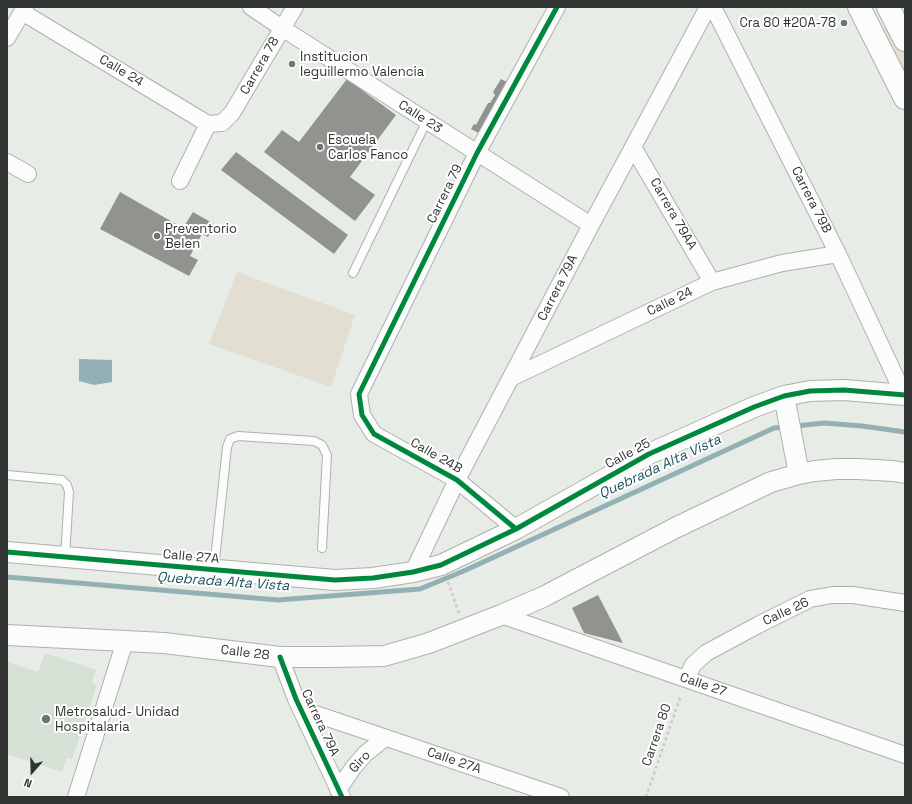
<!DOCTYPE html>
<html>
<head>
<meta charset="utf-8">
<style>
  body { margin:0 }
  #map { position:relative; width:912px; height:804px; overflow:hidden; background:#e7ece7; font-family:"Space Grotesk",sans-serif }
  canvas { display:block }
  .frame { position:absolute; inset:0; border:8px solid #313531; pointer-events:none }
  .north { position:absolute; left:12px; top:752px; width:40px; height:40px; -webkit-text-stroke:3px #fff; paint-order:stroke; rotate:200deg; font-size:11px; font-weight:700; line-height:16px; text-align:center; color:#313531 }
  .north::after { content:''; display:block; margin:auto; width:14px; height:18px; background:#313531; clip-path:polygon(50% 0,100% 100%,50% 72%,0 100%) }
</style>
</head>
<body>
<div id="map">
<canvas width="912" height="804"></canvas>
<div class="frame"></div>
<div class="north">N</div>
</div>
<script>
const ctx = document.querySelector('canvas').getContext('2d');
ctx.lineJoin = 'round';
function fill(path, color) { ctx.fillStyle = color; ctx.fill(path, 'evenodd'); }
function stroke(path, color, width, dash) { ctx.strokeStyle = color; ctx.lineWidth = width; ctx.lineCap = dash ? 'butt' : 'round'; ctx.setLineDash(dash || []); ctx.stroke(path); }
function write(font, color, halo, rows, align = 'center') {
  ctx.font = font + ' "Space Grotesk",sans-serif'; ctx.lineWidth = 4; ctx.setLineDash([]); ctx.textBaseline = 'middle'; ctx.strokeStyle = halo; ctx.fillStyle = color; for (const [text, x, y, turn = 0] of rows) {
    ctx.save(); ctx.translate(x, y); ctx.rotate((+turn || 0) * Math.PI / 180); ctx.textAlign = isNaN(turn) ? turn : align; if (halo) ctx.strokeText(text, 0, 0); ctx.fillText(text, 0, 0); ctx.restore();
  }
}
const built = new Path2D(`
  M45,653L96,670L92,682L97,685L72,759L67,758L62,772L7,754V662L38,672Z`);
const green = new Path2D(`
  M891,25L905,52V81L879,30Z
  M237,272L355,315L331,387L209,344Z`);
const water = new Path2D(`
  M79,359L112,360V382L94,385L79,381Z`);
const stream = new Path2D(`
  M795,426L824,423L862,426L905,432
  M7,577L278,600L420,589L466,570L774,428L787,427`);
const building = new Path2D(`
  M347,79L396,115L350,177L375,195L355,221L264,152L282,130L299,142Z
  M501,79L513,85L486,137L471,129L474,124L476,125L488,103H490L495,95L493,92Z
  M236,152L348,235L334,254L221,170Z
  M120,192L183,228L193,212L214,224L208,237L202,234L190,256L198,260L189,276L100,229Z
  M598,595L623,643L584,633L572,608Z`);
const path = new Path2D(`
  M448,582L459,613
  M646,797L681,695`);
const service = new Path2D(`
  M353,273L416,143L427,121
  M7,475L62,480L67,485L69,492L65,557
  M214,569L227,447L230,439L238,436L314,441L322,445L327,455L322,548`);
const minor = new Path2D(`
  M251,7L282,28L427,121L591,225
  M713,7L838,254L904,395
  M22,12L208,124L222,123L232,113L295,7
  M7,38L25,7
  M633,147L712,282
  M7,162L28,174
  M180,181L208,124
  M511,378L712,282L782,263L838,254
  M516,529L457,480L374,434L362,415L359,394L477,153L557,7
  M413,572L457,480L591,225L633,147L708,7
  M501,615L905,755
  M280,657L296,699L342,797
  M686,679L693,665L706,653L758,625L810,599L832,595H853L905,603
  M301,709L561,797
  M338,790L353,768L365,754L385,738
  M76,797L125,641`);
const tertiary = new Path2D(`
  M784,396L799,474
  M7,552L335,580L373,578L413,572L441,565L516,529L649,454L754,407L784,396L810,391L844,390L905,395
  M7,635L164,643L280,657H331L384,656L429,643L501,615L543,597L675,528L771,482L799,474L815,471L836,469H858L893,471L905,473`);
const primary = new Path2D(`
  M859,7L905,98
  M888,7L905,40`);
const cycleway = new Path2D(`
  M516,529L457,480L374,434L362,415L359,394L477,153L557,7
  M7,552L335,580L373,578L413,572L441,565L516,529L649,454L754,407L784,396L810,391L844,390L905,395
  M280,657L296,699L342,797`);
const markers = [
  [844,23,4,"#717571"],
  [292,64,4,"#717571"],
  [320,147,4,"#717571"],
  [157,236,4,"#717571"],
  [46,719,5,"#717571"]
];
const poiNames = [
  ["Cra 80 #20A-78",836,23,"right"],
  ["Institucion",300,57],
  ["Ieguillermo Valencia",300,72],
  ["Escuela",328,140],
  ["Carlos Fanco",328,155],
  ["Preventorio",165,229],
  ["Belen",165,244],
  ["Metrosalud- Unidad",55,712],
  ["Hospitalaria",55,727]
];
const streetNames = [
  ["Carrera 78",260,66,-60],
  ["Calle 24",121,71,31],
  ["Calle 23",420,117,33],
  ["Carrera 79",445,194,-64],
  ["Carrera 79B",811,200,63],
  ["Carrera 79AA",673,214,60],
  ["Carrera 79A",558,288,-63],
  ["Calle 24",670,302,-26],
  ["Calle 25",628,454,-28],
  ["Calle 24B",436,456,30],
  ["Calle 27A",191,557,5],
  ["Calle 26",786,612,-25],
  ["Calle 28",245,653,7],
  ["Calle 27",703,685,19],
  ["Carrera 79A",320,723,65],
  ["Carrera 80",657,735,-71],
  ["Calle 27A",454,761,19],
  ["Giro",360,762,-48]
];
const waterNames = [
  ["Quebrada Alta Vista",660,467,-25],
  ["Quebrada Alta Vista",223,582,4]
];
fill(built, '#d6e1d6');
fill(green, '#e2ded1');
fill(water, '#93b0b4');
stroke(stream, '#93b0b4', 5);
fill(building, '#90938e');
stroke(service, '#adb1ad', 10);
stroke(minor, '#adb1ad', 18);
stroke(tertiary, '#adb1ad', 22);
stroke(primary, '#adb1ad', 24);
stroke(path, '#c9cbc9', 2.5, [3, 3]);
stroke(service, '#fbfcfb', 8);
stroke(minor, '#fbfcfb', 16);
stroke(tertiary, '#fbfcfb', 20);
stroke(primary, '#fbfcfb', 22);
stroke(cycleway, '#00873e', 5);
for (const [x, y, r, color] of markers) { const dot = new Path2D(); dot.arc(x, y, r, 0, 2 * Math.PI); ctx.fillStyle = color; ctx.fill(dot); stroke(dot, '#fff', 1.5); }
write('13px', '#313531', '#fff', poiNames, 'left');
write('13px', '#313531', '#fff', streetNames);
write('italic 14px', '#1a525c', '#fff', waterNames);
</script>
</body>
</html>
